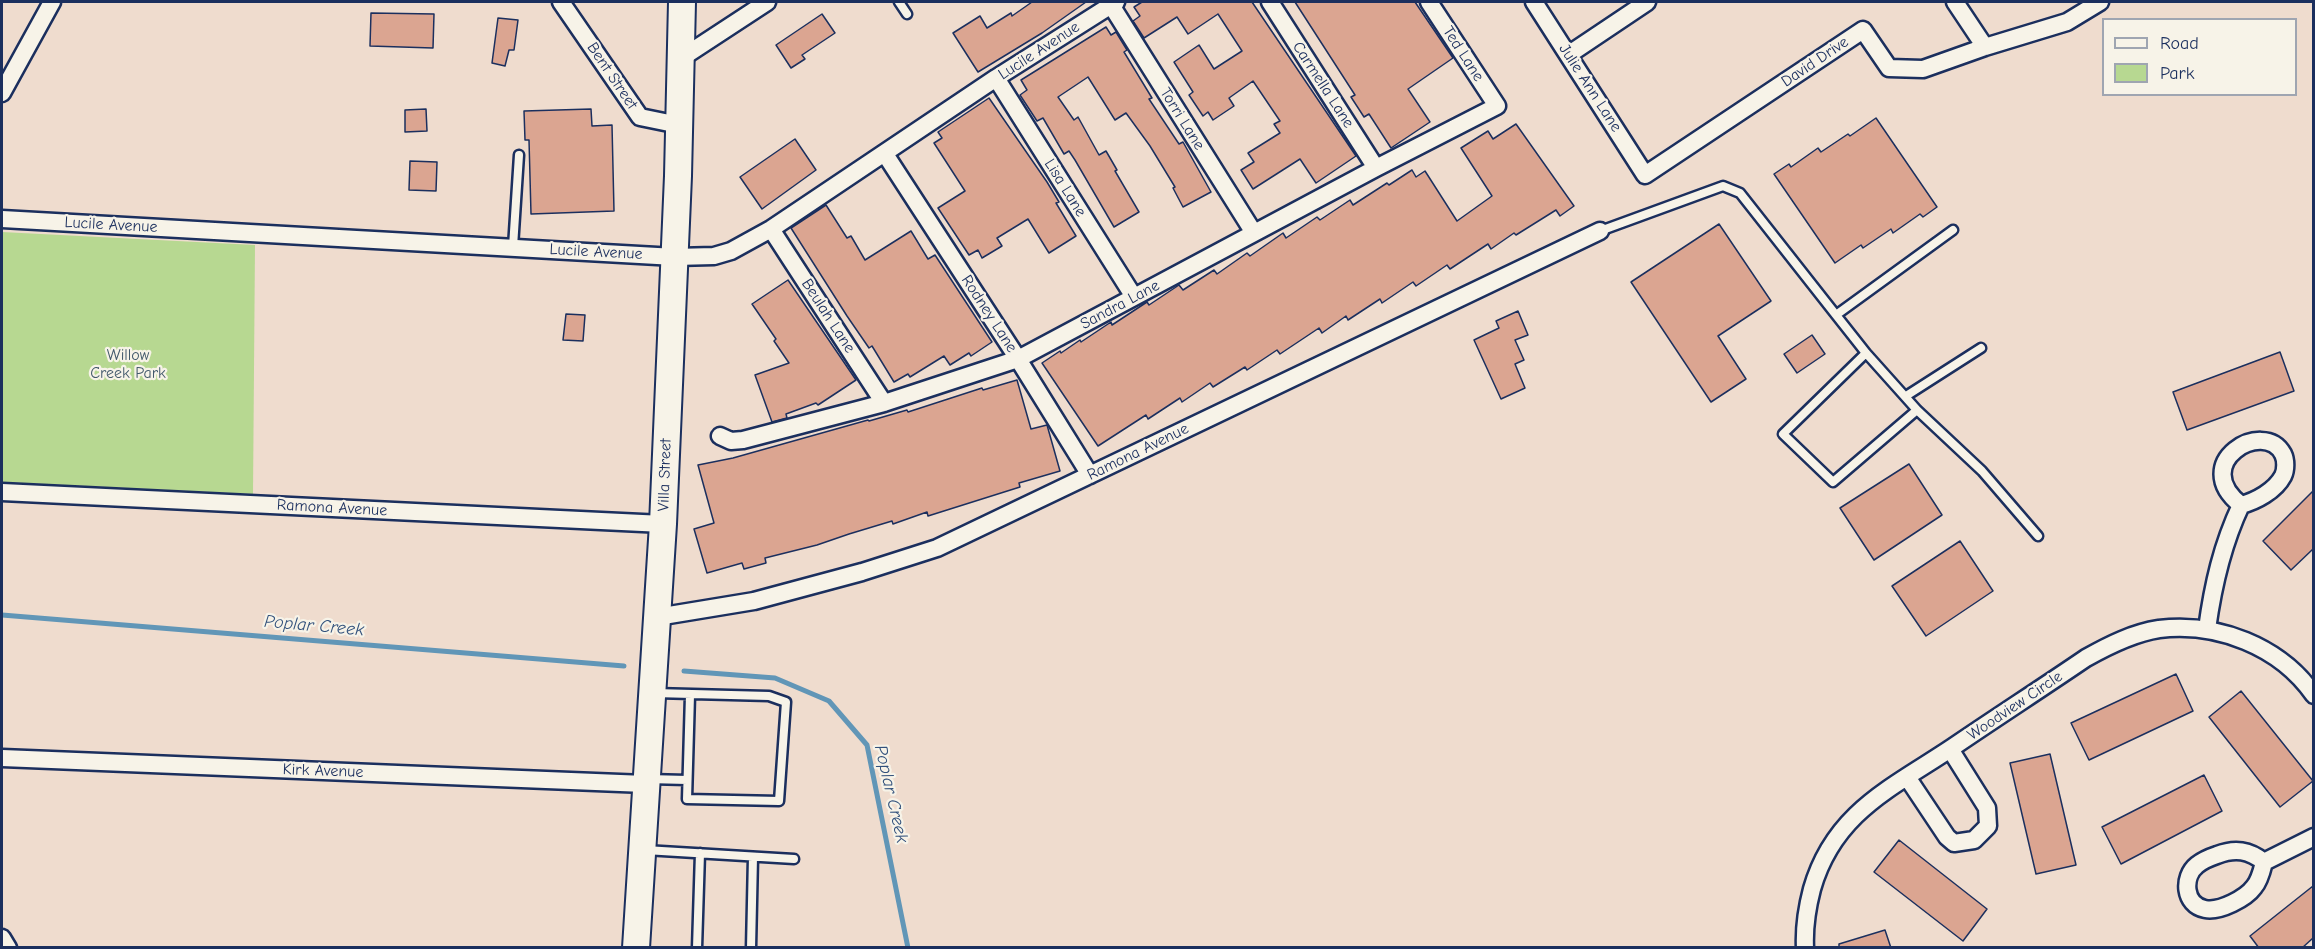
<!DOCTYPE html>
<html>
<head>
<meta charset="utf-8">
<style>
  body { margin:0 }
  #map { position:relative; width:2315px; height:949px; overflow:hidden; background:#efdcce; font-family:"Comic Neue",sans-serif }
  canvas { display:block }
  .frame { position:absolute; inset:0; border:3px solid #1b2f5e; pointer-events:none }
  .legend { position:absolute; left:2102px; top:18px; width:195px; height:78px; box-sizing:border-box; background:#f7f3e8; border:2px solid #9fa5b1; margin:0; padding:8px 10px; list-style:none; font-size:18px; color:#1b2f5e }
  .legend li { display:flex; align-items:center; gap:12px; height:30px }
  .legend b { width:30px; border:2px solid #9fa5b1 }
</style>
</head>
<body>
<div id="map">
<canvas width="2315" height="949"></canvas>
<div class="frame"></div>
<ul class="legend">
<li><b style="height:8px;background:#f7f3e8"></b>Road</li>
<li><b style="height:16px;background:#b7d891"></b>Park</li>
</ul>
</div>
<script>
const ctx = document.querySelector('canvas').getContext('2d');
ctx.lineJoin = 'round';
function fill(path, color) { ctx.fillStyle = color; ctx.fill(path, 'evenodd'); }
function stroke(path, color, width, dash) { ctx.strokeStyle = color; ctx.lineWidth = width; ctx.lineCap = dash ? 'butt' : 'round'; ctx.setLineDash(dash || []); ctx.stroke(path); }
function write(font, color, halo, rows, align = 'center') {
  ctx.font = font + ' "Comic Neue",sans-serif'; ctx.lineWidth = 4.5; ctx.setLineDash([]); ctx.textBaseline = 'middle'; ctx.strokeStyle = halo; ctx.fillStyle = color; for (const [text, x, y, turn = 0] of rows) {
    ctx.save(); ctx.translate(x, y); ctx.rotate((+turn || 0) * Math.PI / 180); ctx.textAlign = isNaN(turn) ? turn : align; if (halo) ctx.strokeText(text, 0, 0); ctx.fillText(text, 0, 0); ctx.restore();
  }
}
const green = new Path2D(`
  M2,232L255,245L253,494L2,482Z`);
const stream = new Path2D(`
  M2,615L624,666
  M684,671L775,678L829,701L867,745L908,948`);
const building = new Path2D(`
  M1032,2H1086L1042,33L978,72L953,33L980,16L987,28L1011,13L1012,16Z
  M1142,2H1252L1356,156L1316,183L1300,159L1253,189L1241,170L1254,162L1248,153L1280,133L1274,124L1280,121L1253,81L1229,98L1234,106L1213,120L1208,112L1203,116L1189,95L1193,92L1174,62L1199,45L1214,69L1242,51L1218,14L1188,34L1177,17L1144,38L1133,21L1140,16L1134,7Z
  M1295,2H1415L1453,58L1408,89L1430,122L1391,148L1369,114L1364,117L1351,97L1355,95Z
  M371,13L434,14L433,48L370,46Z
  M822,14L835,33L802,55L805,59L791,68L776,45Z
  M498,18L518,20L514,50H509L505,66L492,63Z
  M1106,27L1111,35L1116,32L1127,50L1124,52L1152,98L1149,99L1179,144L1183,142L1211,192L1183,207L1173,188L1175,187L1150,146L1126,113L1115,120L1088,77L1058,97L1074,120L1078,117L1099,155L1106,151L1117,170L1115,171L1139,212L1114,227L1075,160L1069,151L1064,154L1043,118L1037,121L1020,95L1027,90L1021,80Z
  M989,98L1047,182L1059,202L1056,203L1076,236L1049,253L1028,219L997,238L1002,246L982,258L978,250L969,255L938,208L965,191L934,143L942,138L938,132Z
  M426,109L427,131L405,132V110Z
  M591,109L592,126L612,125L614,211L531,214L529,140H525L524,111Z
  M1876,118L1937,207L1923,217L1920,214L1893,233L1891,229L1863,248L1861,245L1835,263L1774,174L1789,164L1791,167L1818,148L1821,152L1848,134L1850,136Z
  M1516,124L1574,206L1560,216L1556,210L1516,235L1514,233L1491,249L1488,244L1450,269L1447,265L1416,286L1413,282L1382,303L1380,299L1348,320L1346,316L1322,333L1319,328L1280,354L1277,350L1247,370L1245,367L1213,387L1210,383L1182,402L1180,398L1148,419L1146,415L1098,446L1042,363L1060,351L1061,353L1080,340L1081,342L1111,322L1112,325L1147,302L1149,305L1179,285L1183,290L1214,270L1217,274L1247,253L1250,256L1283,233L1286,238L1317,217L1320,220L1350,200L1353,205L1387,183L1389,185L1412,170L1416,177L1425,171L1457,221L1492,196L1461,148L1488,131L1493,139Z
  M795,139L816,170L762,209L740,177Z
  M410,161L437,162L436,191L409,190Z
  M826,205L847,238L851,236L865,260L911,231L928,259L935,255L992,342L971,356L969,353L950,365L944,356L910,377L908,374L894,382L872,346L869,348L847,316L791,228Z
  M1719,224L1771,301L1718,336L1746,379L1711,402L1631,282Z
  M788,280L856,380L818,405L816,403L786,414L787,418L772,422L755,375L789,363L774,341L776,339L752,304Z
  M1518,311L1528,335L1515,340L1524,360L1515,364L1525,388L1501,399L1474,340L1499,328L1496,321Z
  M566,314L585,315L583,341L563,340Z
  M1812,335L1825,354L1797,373L1784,354Z
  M2280,352L2294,391L2187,430L2173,392Z
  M1017,380L1031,429L1047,425L1060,471L1019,483L1020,487L928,516L927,512L893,524L892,521L849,534L817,545L765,558L766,563L744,569L742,563L707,573L694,529L714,523L698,465L733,458L868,420L869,421L907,410L908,412L982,388L983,390Z
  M1909,464L1942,515L1874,560L1840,508Z
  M2313,491V549L2291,570L2263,541Z
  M1960,541L1993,591L1926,636L1892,586Z
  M2176,674L2193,711L2089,760L2071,723Z
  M2241,691L2313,781L2280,807L2209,717Z
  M2050,754L2076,865L2036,874L2010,763Z
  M2204,775L2222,811L2121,864L2102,827Z
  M1899,840L1987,909L1963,941L1874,872Z
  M2313,886V938L2302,948H2259L2250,936Z
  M1885,930L1891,948H1839V944Z`);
const service = new Path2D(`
  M899,2L907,14
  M1600,231L1723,186L1740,193L1836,315L1953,230
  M513,247L519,155
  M1836,315L1866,353L1917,410L1982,471L2038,536
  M1866,353L1783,434L1833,482L1917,410
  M1906,396L1981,348
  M654,693L769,696L786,702L779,801L687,799L690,695
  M648,779L687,780
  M645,850L794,859
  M697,948L700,853
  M751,948L753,857`);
const minor = new Path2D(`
  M561,2L640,117L679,125
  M1270,2L1376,168
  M1534,2L1645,175L1863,30L1889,68L1923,69L1985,47L2067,22L2100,2
  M1955,2L1985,47
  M1111,5L1254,233
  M1568,55L1647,2
  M680,59L767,2
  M996,78L1134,297
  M2,93L52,2
  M885,154L1018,359L1090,475
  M2,219L675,257L714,256L731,251L771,229L996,78L1116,2
  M771,229L884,403
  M720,436L731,441L743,440L884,403L1018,359L1376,168L1497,106L1429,2
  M2,492L663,524
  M657,617L754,601L862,572L937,548L1600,231
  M2207,629C2213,585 2222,545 2241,505C2188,463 2264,418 2283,454C2286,460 2286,470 2283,476C2275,491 2256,501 2241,505
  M2,758L645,784
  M1907,777L1947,837L1954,843L1974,840L1988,826L1987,808L1950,749
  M2264,862C2249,850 2235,848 2217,855C2211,857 2202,861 2197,865C2182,877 2184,905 2205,909C2220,912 2246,898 2254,887C2260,880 2262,870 2264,862L2314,837
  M2,938L8,948
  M1805,948C1804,927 1807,908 1812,889C1834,812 1892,788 1953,747C1997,717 2042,688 2086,658C2109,645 2133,633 2159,629C2217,622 2280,646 2314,695`);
const primary = new Path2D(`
  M636,948L663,524L678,176L682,2`);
const streetNames = [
  ["Lucile Avenue",1039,51,-33],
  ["Ted Lane",1463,54,57],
  ["David Drive",1815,62,-34],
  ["Bent Street",612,76,56],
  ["Carmella Lane",1323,85,57],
  ["Julie Ann Lane",1590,88,57],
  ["Torri Lane",1182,119,58],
  ["Lisa Lane",1065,188,58],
  ["Lucile Avenue",111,225,3],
  ["Lucile Avenue",596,252,3],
  ["Sandra Lane",1120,305,-28],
  ["Rodney Lane",989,314,57],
  ["Beulah Lane",828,316,57],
  ["Ramona Avenue",1138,452,-26],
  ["Villa Street",665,475,-88],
  ["Ramona Avenue",332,508,3],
  ["Woodview Circle",2015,706,-34],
  ["Kirk Avenue",323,771,2]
];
const parkNames = [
  ["Willow",128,355],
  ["Creek Park",128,373]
];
const waterNames = [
  ["Poplar Creek",314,626,5],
  ["Poplar Creek",891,794,77]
];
fill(green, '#b7d891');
stroke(stream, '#6196b7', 5);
fill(building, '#dba591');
stroke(building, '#1b2f5e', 1.5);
stroke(service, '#1b2f5e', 13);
stroke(minor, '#1b2f5e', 21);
stroke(primary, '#1b2f5e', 30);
stroke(service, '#f7f3e8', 8);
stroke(minor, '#f7f3e8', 16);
stroke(primary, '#f7f3e8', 26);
write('16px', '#1b2f5e', '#f7f3e8', streetNames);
write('16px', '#42596b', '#f7f3e8', parkNames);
write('italic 18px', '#32517c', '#f7f3e8', waterNames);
</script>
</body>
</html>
